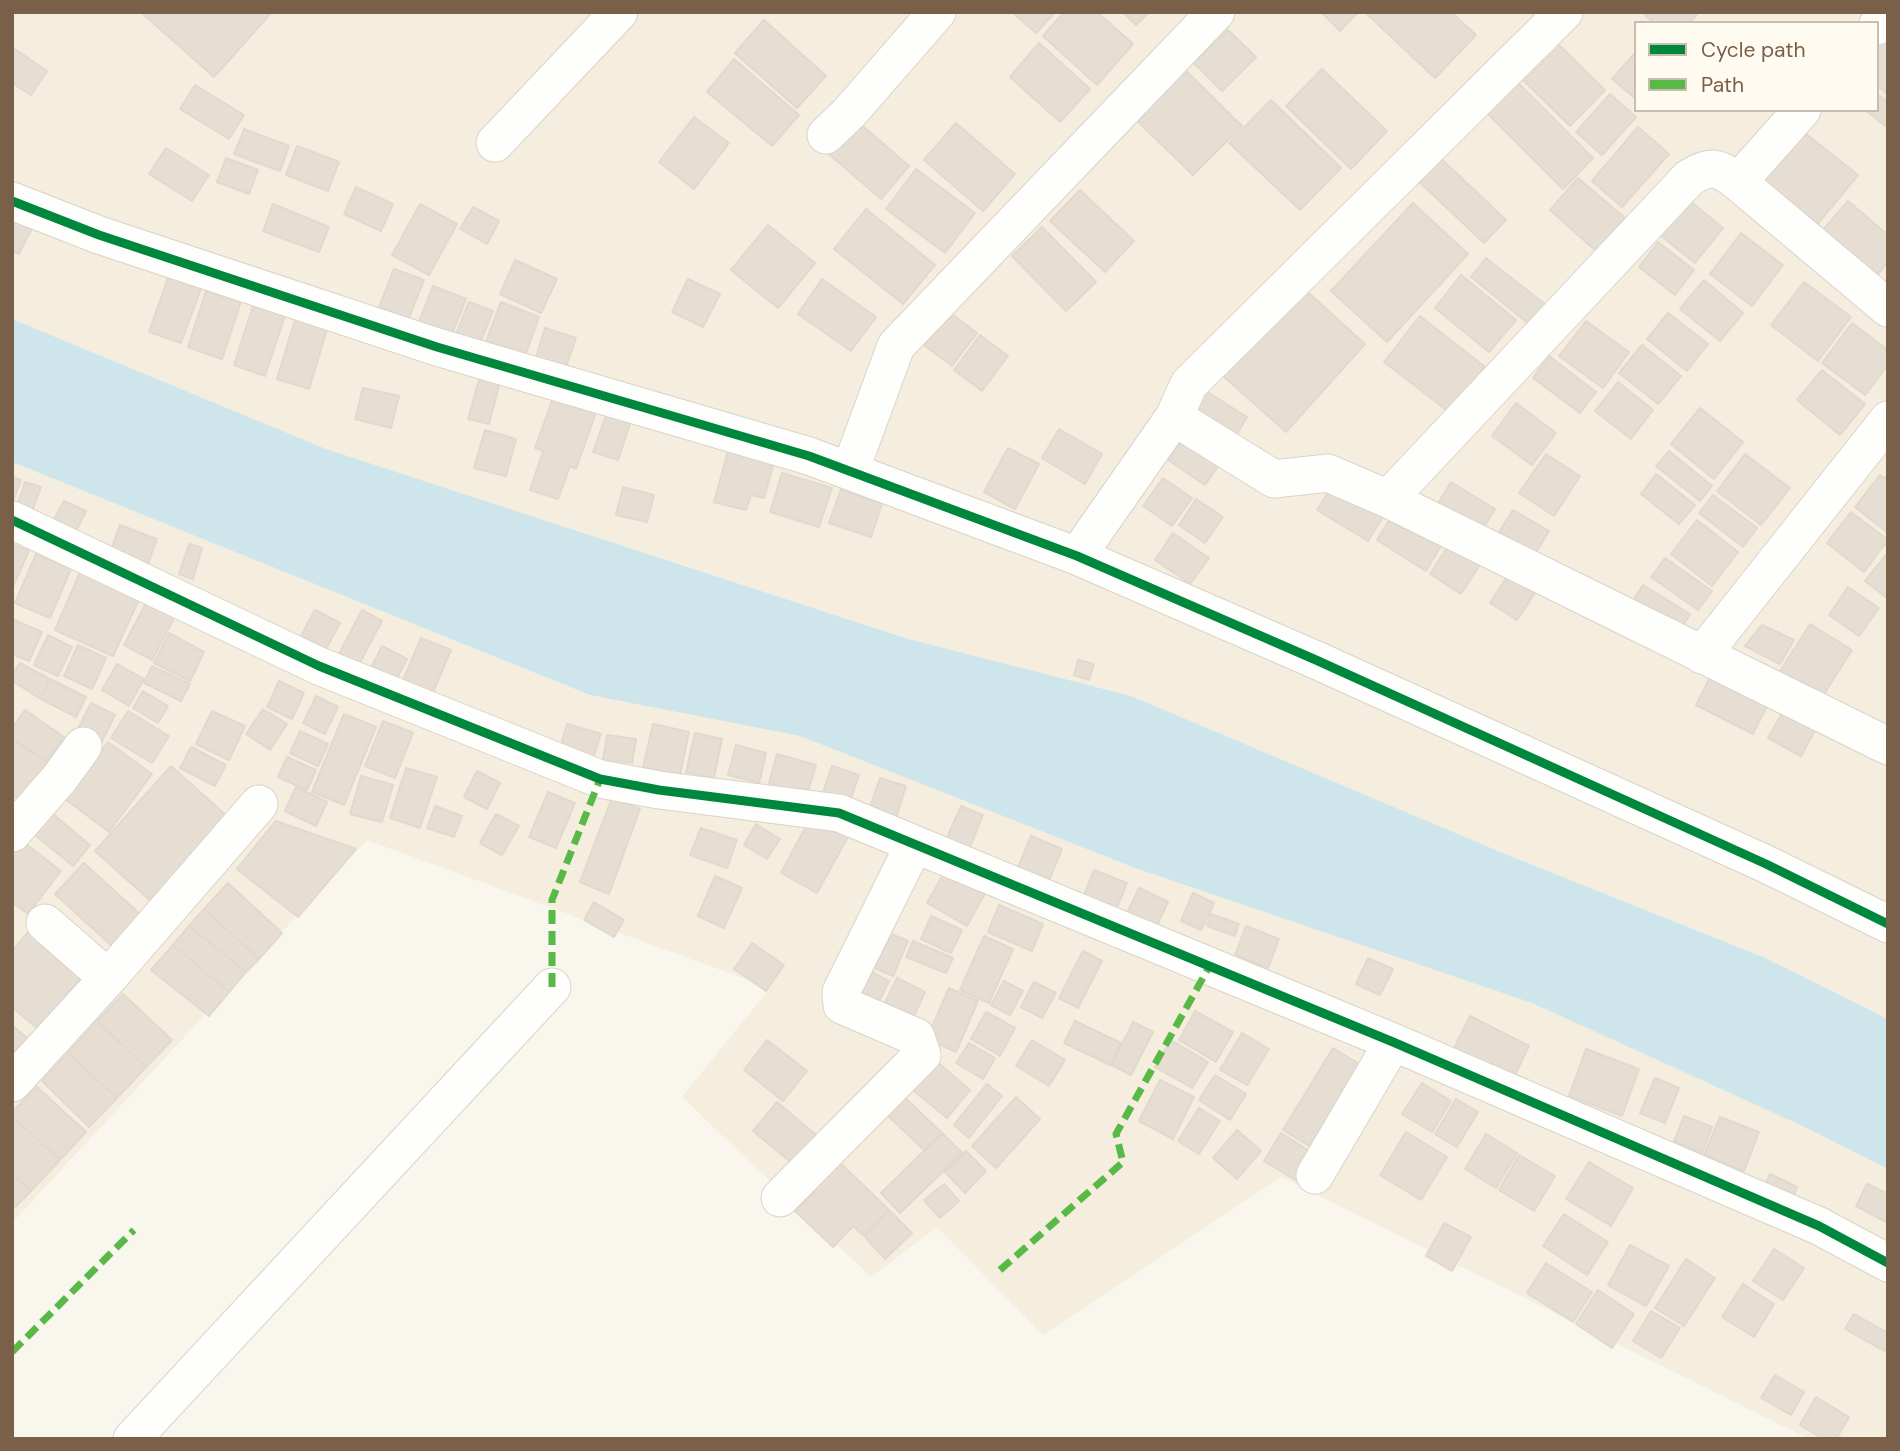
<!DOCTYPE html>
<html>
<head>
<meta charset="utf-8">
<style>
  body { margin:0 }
  #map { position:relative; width:1900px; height:1451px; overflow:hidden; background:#f9f6ed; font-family:"DM Sans",sans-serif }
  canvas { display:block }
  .frame { position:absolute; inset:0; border:14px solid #7b6049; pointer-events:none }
  .legend { position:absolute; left:1634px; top:21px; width:245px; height:91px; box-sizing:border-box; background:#fffbf0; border:2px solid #cabdad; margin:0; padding:9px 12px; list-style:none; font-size:21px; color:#7b6049 }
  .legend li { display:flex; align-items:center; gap:14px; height:35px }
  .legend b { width:35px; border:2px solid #cabdad }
</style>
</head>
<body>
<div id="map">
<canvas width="1900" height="1451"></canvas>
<div class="frame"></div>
<ul class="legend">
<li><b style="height:9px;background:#00873e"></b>Cycle path</li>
<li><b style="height:9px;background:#58b947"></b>Path</li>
</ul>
</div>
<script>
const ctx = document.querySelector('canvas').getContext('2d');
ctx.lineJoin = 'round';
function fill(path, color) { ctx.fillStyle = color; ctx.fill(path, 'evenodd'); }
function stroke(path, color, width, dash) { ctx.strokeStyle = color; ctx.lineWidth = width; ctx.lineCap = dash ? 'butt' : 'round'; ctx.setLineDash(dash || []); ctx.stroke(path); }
const residential = new Path2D(`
  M12,12H1888V1019L1763,957L1510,856L1131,696L905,638L326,449L12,319ZM1636,23H1877V110H1636Z
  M12,462L590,695L800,736L1135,868L1532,1003L1809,1129L1888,1169V1439H1809L1281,1177L1043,1335L937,1227L871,1277L682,1097L770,988L367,840L12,1223Z`);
const water = new Path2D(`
  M12,319L326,449L905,638L1131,696L1510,856L1763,957L1888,1019V1169L1809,1129L1532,1003L1135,868L800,736L590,695L12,462Z`);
const building = new Path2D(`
  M141,12H272L214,77Z
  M1012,12H1055L1036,33Z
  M1064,12H1097L1133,44L1097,85L1043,36Z
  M1123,12H1149L1136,25Z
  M1321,12H1358L1340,31Z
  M1369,12H1451L1476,35L1435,78L1367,14Z
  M1642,12H1699L1689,23H1654Z
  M764,20L826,76L797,108L735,53Z
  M1888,29V95L1877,85V40Z
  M1228,30L1256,57L1222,91L1194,63Z
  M1555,41L1605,90L1570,126L1520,77Z
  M1039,43L1090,89L1060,122L1010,77Z
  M12,47L47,71L31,95L12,83Z
  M1636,52V99L1612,79Z
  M734,59L799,115L772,146L707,92Z
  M1180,65L1242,126L1193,175L1131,115Z
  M1322,69L1387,131L1351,169L1286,106Z
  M1514,79L1593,158L1563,189L1484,110Z
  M195,85L244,115L229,139L180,109Z
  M1610,94L1636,117L1602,155L1576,132Z
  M1877,94L1888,102V128L1865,110H1877Z
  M1271,100L1341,168L1300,210L1229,143Z
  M851,116L909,166L881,199L823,149Z
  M694,117L729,143L694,189L659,162Z
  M956,123L1015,174L983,211L924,160Z
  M1796,126L1858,175L1815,227L1754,178Z
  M1638,127L1669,154L1622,207L1592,181Z
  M244,129L289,146L280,171L234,154Z
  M297,146L339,162L328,191L286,175Z
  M166,148L209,175L192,201L149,174Z
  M1434,152L1506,220L1484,243L1412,175Z
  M226,158L258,170L249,194L217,182Z
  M916,169L975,213L945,253L886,209Z
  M1578,178L1625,218L1596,251L1550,210Z
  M356,187L393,204L381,231L344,214Z
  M1080,190L1134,241L1105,272L1050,221Z
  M1685,197L1723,228L1695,263L1656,232Z
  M1848,201L1888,235V262L1877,275L1823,230Z
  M1413,203L1468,254L1387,342L1331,291Z
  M273,204L329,227L319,252L263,231Z
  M420,204L457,224L429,275L392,255Z
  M473,207L499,221L487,244L460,229Z
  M866,209L935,265L903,304L834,249Z
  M12,218L32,228L19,254L12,251Z
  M768,225L815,263L778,308L731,270Z
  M1042,227L1096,282L1066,311L1012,256Z
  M1741,233L1783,265L1752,306L1710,274Z
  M1658,242L1694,270L1675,295L1639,267Z
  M1486,258L1551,309L1535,329L1471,277Z
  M515,260L557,279L541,313L500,294Z
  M394,269L424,280L409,318L379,307Z
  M169,275L202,286L181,343L149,332Z
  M1461,275L1516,320L1489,352L1435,308Z
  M688,279L720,294L703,327L672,312Z
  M822,279L876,317L851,351L798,314Z
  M1704,280L1743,313L1720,341L1680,309Z
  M1804,282L1851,317L1818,361L1771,325Z
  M433,286L466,299L451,337L418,324Z
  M1302,287L1365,344L1286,432L1222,375Z
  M206,291L241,302L222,359L188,347Z
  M469,302L493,311L480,343L456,334Z
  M501,302L539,317L524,359L485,344Z
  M254,303L286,313L265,376L234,365Z
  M949,312L977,333L952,366L924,345Z
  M297,313L329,323L309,389L277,379Z
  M1668,313L1708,344L1687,371L1647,339Z
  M1420,316L1485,367L1449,412L1384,362Z
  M1586,321L1629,352L1603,388L1559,356Z
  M1852,323L1888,350V365L1865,395L1822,363Z
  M545,328L576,338L566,367L536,357Z
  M980,335L1008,356L982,391L954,370Z
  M1642,345L1681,376L1658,404L1619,373Z
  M1549,356L1596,392L1580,413L1533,378Z
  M1822,370L1865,404L1840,435L1797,400Z
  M480,376L500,382L489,424L468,419Z
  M1618,382L1653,410L1631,439L1595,411Z
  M363,388L399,396L391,428L355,419Z
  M1201,388L1247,417L1231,444L1184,415Z
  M556,390L599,404L576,469L570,466L558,499L530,490L543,451L535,448Z
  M1516,403L1556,433L1532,465L1492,436Z
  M609,407L633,415L618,460L593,452Z
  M1700,408L1743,442L1714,479L1671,444Z
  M1059,429L1102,454L1085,484L1042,458Z
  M485,430L516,439L506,476L474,468Z
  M1189,431L1225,456L1205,485L1168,460Z
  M1008,448L1039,464L1015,509L984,492Z
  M728,451L774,463L764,498L751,495L746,510L714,502Z
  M1669,451L1712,486L1700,501L1656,466Z
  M1546,454L1580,476L1554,516L1519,493Z
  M1745,454L1790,488L1761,525L1717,491Z
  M782,473L832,488L819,527L770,512Z
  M1656,474L1695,505L1679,524L1641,494Z
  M1880,475L1888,480V533L1855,507Z
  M12,477L21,480L13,501H12Z
  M1163,478L1192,498L1172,526L1143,506Z
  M1336,480L1386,512L1368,541L1317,510Z
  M25,482L41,487L31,514L16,509Z
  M1451,482L1495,509L1478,537L1434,510Z
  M623,487L654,495L647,522L616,515Z
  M841,489L882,504L871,537L829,523Z
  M1713,495L1757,528L1743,547L1699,513Z
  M1196,499L1223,517L1205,543L1179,525Z
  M64,501L86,511L75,533L53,521Z
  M1513,510L1549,531L1535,554L1499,532Z
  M1851,512L1888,540L1864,572L1827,543Z
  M1393,514L1442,544L1426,571L1377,540Z
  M1697,520L1738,552L1712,586L1671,554Z
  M120,525L157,539L148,564L111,550Z
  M1173,533L1209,558L1190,584L1155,560Z
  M1452,540L1483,560L1461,594L1430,574Z
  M12,544L29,551L12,589Z
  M189,544L202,548L193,579L179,574Z
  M1888,552V599L1865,581Z
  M36,554L71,569L50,618L15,603Z
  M1665,558L1712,591L1698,610L1651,577Z
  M81,570L140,597L113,656L55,630Z
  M1510,572L1537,590L1517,620L1490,603Z
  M1643,585L1690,614L1676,638L1628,608Z
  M1848,587L1879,608L1859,636L1829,615Z
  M146,603L174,618L152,660L124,645Z
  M315,610L340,623L326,649L301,636Z
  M362,610L382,621L357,668L337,658Z
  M12,619L42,632L29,661L12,654Z
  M1810,624L1852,650L1819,702L1777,676Z
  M1762,625L1794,640L1780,664L1745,646Z
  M169,633L204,652L190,681L154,663Z
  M48,635L72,647L58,676L34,665Z
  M421,638L451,650L431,697L401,685Z
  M78,645L106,658L92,689L64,676Z
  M382,646L407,659L396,680L372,666Z
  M1078,660L1094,664L1089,680L1074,675Z
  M20,663L50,679L41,699L12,681V675Z
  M117,664L144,679L129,706L102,690Z
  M152,666L190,684L181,701L144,683Z
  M1713,672L1770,700L1753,734L1696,705Z
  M50,679L86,697L76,717L41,699Z
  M279,681L304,693L292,719L267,707Z
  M143,691L168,706L158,723L133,708Z
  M316,696L338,707L325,734L303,723Z
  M91,703L115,715L101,743L77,731Z
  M1786,706L1819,723L1801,756L1768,738Z
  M263,709L287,724L270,750L246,734Z
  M25,710L64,737L47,762L12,738V728Z
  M128,711L169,736L152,763L111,738Z
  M212,711L245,726L229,760L196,744Z
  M344,714L376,727L344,805L312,792Z
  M383,721L413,733L395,778L365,766Z
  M567,724L601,734L593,758L560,748Z
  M653,724L689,732L680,775L643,767Z
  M300,731L328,744L318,766L290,753Z
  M695,733L722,739L714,778L686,772Z
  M607,735L636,739L632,763L603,759Z
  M12,739L47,762L22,801L12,795Z
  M108,742L152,774L109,832L65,799Z
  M736,745L766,753L759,783L728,775Z
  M191,747L226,765L215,786L180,768Z
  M777,754L816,765L807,794L769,783Z
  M287,757L316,770L307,790L278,777Z
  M171,766L230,819L154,904L95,851Z
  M832,766L859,775L848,807L821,798Z
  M406,768L437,777L420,828L390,818Z
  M477,771L500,783L487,809L464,797Z
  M361,776L393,785L382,822L350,814Z
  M880,778L906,786L895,822L868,813Z
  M296,787L327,802L316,826L285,811Z
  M548,792L575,803L556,848L529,837Z
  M612,798L640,809L609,894L580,882Z
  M435,806L462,816L454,837L427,828Z
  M961,806L983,815L969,850L946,840Z
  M48,810L90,845L73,866L30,831Z
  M496,814L519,826L502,855L480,843Z
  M812,815L849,835L817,893L781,873Z
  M276,821L356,849L298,917L237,869Z
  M756,824L780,839L767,859L744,845Z
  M701,828L737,840L727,868L690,855Z
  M1031,836L1062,849L1047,885L1016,872Z
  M17,837L61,871L28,914L12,902V843Z
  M84,863L142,916L113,947L55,894Z
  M1094,870L1127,883L1115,913L1082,900Z
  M945,871L985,893L967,926L927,903Z
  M715,876L742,888L724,928L698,916Z
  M228,883L282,933L259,959L204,909Z
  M1139,888L1168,902L1156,927L1127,913Z
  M1193,893L1214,903L1201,930L1181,921Z
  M594,902L624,920L614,937L584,920Z
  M999,905L1043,924L1032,951L988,932Z
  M204,909L259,959L246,972L189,926Z
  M1211,914L1239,924L1235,936L1207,926Z
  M931,916L962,930L951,953L921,939Z
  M189,926L246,972L229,992L173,945Z
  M1246,926L1279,939L1268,968L1235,955Z
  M30,930L84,975L38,1029L12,1007V951Z
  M882,930L908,941L893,976L868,965Z
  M984,936L1013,949L989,1003L960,990Z
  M913,941L953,958L946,973L906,957Z
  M752,943L784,965L766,991L734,969Z
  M173,945L229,992L209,1016L151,970Z
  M1083,951L1102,961L1078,1008L1059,998Z
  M1368,958L1393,969L1380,995L1356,984Z
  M865,969L889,981L876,1008L852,996Z
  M897,978L925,992L910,1025L881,1011Z
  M1004,981L1023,991L1010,1015L991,1005Z
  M1034,982L1056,993L1042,1018L1021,1007Z
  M949,988L978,1001L956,1052L927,1039Z
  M123,994L172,1040L146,1067L97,1021Z
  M1195,1011L1233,1032L1216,1062L1179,1040Z
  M986,1012L1015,1028L1000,1056L971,1039Z
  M1470,1016L1529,1046L1511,1083L1452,1052Z
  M97,1021L146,1067L117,1098L68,1053Z
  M1075,1021L1121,1043L1110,1065L1064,1043Z
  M1133,1022L1153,1032L1131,1075L1112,1065Z
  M12,1025L28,1039L12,1056Z
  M1242,1033L1269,1049L1247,1085L1220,1070Z
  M767,1040L807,1071L783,1101L744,1070Z
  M1032,1040L1065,1060L1049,1086L1016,1066Z
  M1171,1040L1208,1062L1192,1088L1155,1067Z
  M969,1043L995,1058L983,1079L956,1063Z
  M1333,1048L1364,1067L1314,1149L1283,1130Z
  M1586,1049L1639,1069L1622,1116L1569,1096Z
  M68,1053L117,1098L89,1127L42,1081Z
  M937,1062L970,1090L947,1118L913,1090Z
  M1215,1075L1246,1094L1230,1120L1199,1100Z
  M1655,1078L1679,1088L1665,1123L1640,1113Z
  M1160,1080L1194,1097L1173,1139L1139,1121Z
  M1422,1083L1451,1101L1432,1132L1402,1114Z
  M987,1084L1002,1096L969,1138L954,1125Z
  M37,1087L86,1132L60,1160L12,1116V1112Z
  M900,1093L942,1133L925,1151L883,1111Z
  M1016,1097L1040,1119L996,1168L972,1146Z
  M1456,1099L1478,1112L1457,1147L1435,1134Z
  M777,1102L822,1140L799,1169L753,1131Z
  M1199,1108L1220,1121L1199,1154L1178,1141Z
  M12,1116L60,1160L31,1191L12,1174Z
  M1684,1116L1712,1127L1702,1153L1674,1141Z
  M1720,1117L1759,1132L1744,1171L1704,1155Z
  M1237,1130L1261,1151L1237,1179L1213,1158Z
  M1406,1132L1447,1157L1421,1200L1380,1175Z
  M942,1133L962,1153L900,1213L881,1193Z
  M1281,1133L1314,1154L1297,1181L1264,1161Z
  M1486,1134L1517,1153L1496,1188L1465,1169Z
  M966,1151L986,1171L965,1193L945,1172Z
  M1519,1155L1555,1176L1534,1211L1499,1190Z
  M837,1160L889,1210L864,1236L853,1226L833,1247L795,1211L815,1191L811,1187Z
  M1589,1162L1633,1188L1611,1226L1566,1199Z
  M12,1174L31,1191L12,1210Z
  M1770,1174L1797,1187L1790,1204L1762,1191Z
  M944,1184L959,1201L940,1218L924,1200Z
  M1867,1184L1888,1194V1223L1856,1206Z
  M889,1210L912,1233L885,1259L864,1236Z
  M1564,1214L1608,1242L1587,1275L1543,1246Z
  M1444,1223L1471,1237L1452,1271L1426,1256Z
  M1630,1245L1669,1266L1646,1306L1608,1285Z
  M1774,1249L1804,1268L1783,1300L1753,1281Z
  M1686,1259L1715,1278L1684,1326L1655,1308Z
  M1546,1263L1592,1292L1573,1322L1527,1293Z
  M1743,1284L1774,1304L1754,1337L1722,1317Z
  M1598,1290L1634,1314L1612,1348L1576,1324Z
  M1651,1311L1680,1328L1661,1358L1633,1341Z
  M1854,1314L1888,1333V1345L1884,1351L1845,1329Z
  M1775,1375L1804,1392L1791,1415L1761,1398Z
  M1816,1397L1849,1417L1836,1439H1823L1800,1425Z`);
const minor = new Path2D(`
  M1564,12L1189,384L1174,417L1274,479L1328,473L1388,499L1888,746
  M1877,26L1888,15
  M826,135L849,113L937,12
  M495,143L619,12
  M1738,182L1802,110
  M12,201L99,235L437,347L809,456L1077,556L1316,660L1766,864L1888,924
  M850,471L896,346L1216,12
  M1388,499L1689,178C1711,164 1718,167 1738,182L1888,308
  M12,520L319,666L600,779L659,790L839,813L1393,1042L1819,1226L1888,1263
  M1077,556L1174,417
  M1702,655L1888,420
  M12,833L59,779L83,746
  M45,923L108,978
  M12,1083L108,978L259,804
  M1315,1175L1393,1042
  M780,1198L922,1055L916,1037L842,1005L841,992L914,845
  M132,1439L552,987`);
const quiet = new Path2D(`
  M552,987V900L600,779
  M1000,1270L1123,1162L1116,1134L1209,967
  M12,1352L134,1230`);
const cycleway = new Path2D(`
  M12,201L99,235L437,347L809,456L1077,556L1316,660L1766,864L1888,924
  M12,520L319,666L600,779L659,790L839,813L1393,1042L1819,1226L1888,1263`);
fill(residential, '#f5eddd');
fill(water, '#cde5eb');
fill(building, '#e6ded3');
stroke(building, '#e2d9ce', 2);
stroke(minor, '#d9d3cb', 39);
stroke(minor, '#fefefc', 37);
stroke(quiet, '#58b947', 7, [14, 7]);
stroke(cycleway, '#00873e', 9);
</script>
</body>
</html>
